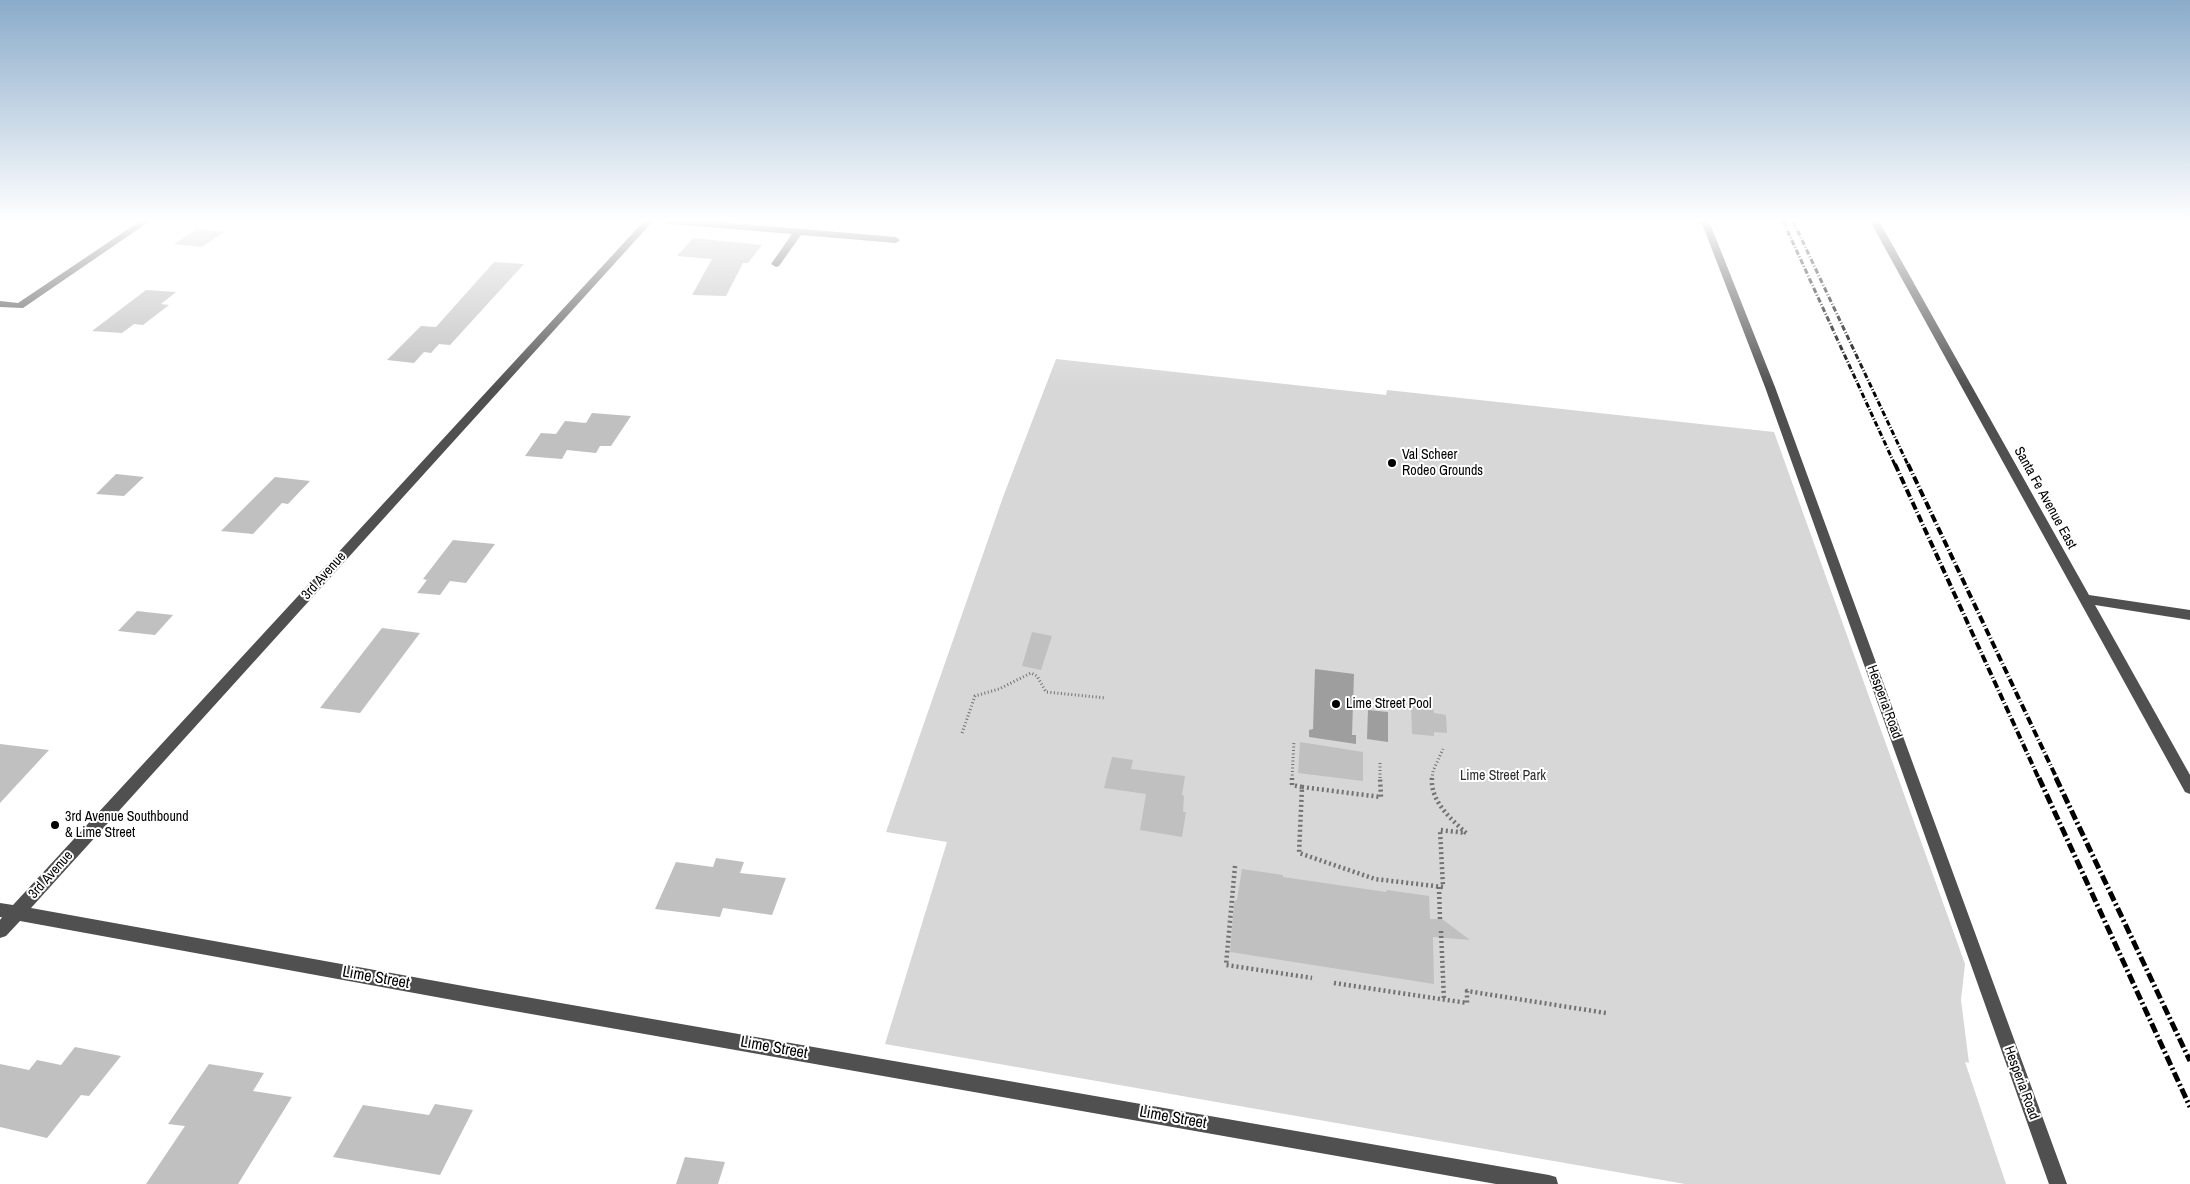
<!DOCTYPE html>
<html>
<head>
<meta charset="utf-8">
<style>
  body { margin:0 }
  canvas { display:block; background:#fff }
</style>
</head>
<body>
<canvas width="2190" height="1184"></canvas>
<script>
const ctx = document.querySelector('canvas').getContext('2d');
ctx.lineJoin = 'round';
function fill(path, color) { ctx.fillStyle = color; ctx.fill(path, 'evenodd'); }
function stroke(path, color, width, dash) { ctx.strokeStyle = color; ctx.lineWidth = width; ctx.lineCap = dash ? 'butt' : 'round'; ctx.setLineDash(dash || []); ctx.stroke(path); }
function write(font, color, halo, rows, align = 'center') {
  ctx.font = font + ' "Archivo Narrow",sans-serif'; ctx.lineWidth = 4; ctx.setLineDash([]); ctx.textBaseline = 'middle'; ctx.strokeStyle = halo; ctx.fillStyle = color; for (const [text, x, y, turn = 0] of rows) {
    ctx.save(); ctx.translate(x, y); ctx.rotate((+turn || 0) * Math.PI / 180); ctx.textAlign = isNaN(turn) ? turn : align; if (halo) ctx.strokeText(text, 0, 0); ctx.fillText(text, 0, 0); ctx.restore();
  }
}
const green = new Path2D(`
  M1056,359L1386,395L1387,390L1774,432L1965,964L1961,1000L1969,1063L1965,1062L2006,1184H1685L885,1044L947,842L886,832L1003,497Z`);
const water = new Path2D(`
  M1315,669L1354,674L1352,735H1356V744L1309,737V730L1313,729Z
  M1368,710L1388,712V742L1367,739Z`);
const building = new Path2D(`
  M197,229L224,232L202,247L174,244Z
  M693,238L762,245L748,263H743L726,296L692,295L712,259L677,256Z
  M494,262L524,264L450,345L439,344L431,353L424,352L414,363L387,360L421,326L436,327Z
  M146,290L176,292L161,304L169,305L143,325L134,324L122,333L92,331Z
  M592,413L631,416L611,446H600L596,453L567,450L562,459L525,456L541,433L556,434L565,421L586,423Z
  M116,474L144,477L124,496L96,494Z
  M275,477L310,481L288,504L282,503L253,534L221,531Z
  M453,540L495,544L466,583L450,581L440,595L417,593L427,580L423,579Z
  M137,611L173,615L155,635L118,631Z
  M382,628L420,633L360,713L320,708Z
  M1032,632L1052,636L1041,670L1022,666Z
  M1411,705L1433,708L1434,713L1446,715L1447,733L1434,732V736L1412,734Z
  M1300,742L1363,752V781L1298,773Z
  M0,744L49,750L0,803Z
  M1112,757L1133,760L1131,769L1185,776L1182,795L1184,796L1183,812H1186L1182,837L1140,830L1146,794L1104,788Z
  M716,858L744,862L740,873L786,878L772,915L723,908L720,917L655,909L676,862L713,867Z
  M1242,869L1283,875V877L1386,892L1387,890L1429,896L1430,919H1442L1470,940L1433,937L1434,984L1230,952L1234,901L1237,900Z
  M75,1047L121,1056L89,1096L81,1095L47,1138L0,1127V1064L29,1070L37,1060L61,1065Z
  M209,1064L264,1073L253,1091L292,1097L238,1184H146L185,1126L168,1124Z
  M435,1104L473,1110L440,1175L333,1157L363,1105L429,1115Z
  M685,1157L725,1162L718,1184H676Z`);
const pathFar1 = new Path2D(`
  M962,733L975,696L999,689L1031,673L1037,676L1046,692L1106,698
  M1380,763V779
  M1292,779L1294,741
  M1432,779L1433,771L1443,749`);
const path = new Path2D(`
  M1292,778V785L1302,787L1299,853L1375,879L1443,887L1440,830L1466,833
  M1432,778C1430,801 1451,819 1466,833
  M1302,787L1381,797L1380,778
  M1235,866L1226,965L1312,978
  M1439,887L1440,919
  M1441,931L1444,1000
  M1334,983L1467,1003V991L1606,1013`);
const minor = new Path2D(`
  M140,221H150L23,308L0,307V301L18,303Z
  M644,221H653L31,908L480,989L1549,1175L1556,1177L1558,1184H1496L480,1005L20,921L6,936L0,938V920L2,917H0V903L13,905Z
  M667,221H707L896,237L900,240L896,243L801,235L779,266L776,267L771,264L792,234L671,224Z
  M1701,221H1709L1775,387L2067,1184H2049L1765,387Z
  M1870,221H1879L2089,595L2190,610V620L2095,605L2190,775V794L2185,792Z`);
const railFar2 = new Path2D(`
  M1783,221L1895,465
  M1793,221L1908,465`);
const railFar1 = new Path2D(`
  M1895,464L2039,779
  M1908,464L2057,779`);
const rail = new Path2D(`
  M2039,778L2190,1107
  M2056,778L2190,1061`);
const markers = [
  [1392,463,5,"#000"],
  [1336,704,5,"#000"],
  [55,825,5,"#000"]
];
const poiNames = [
  ["Val Scheer",1402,455],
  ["Rodeo Grounds",1402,471],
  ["Lime Street Pool",1346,704],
  ["3rd Avenue Southbound",65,817],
  ["& Lime Street",65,833]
];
const streetNames = [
  ["Santa Fe Avenue East",2045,498,61],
  ["3rd Avenue",324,576,-48],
  ["Hesperia Road",1884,702,70],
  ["3rd Avenue",51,875,-48],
  ["Hesperia Road",2021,1083,70]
];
const parkNames = [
  ["Lime Street Park",1503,776]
];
const nearStreetnames = [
  ["Lime Street",376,978,10],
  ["Lime Street",774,1048,10],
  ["Lime Street",1173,1118,10]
];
fill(green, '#d7d7d7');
fill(water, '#9e9e9e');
fill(building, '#c0c0c0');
stroke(pathFar1, '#727272', 3, [1, 2.5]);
stroke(path, '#727272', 4.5, [2, 3]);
fill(minor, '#505050');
stroke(railFar2, '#000', 3, [5.5, 2, 1, 2]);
stroke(railFar1, '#000', 4, [8, 2.5, 1, 2.5]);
stroke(rail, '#000', 5, [10, 3, 2, 3]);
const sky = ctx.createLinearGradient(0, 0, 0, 387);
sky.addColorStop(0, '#8aabca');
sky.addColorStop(0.57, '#fff');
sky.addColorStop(1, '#ffffff00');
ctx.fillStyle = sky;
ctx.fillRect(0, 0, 2190, 387);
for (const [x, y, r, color] of markers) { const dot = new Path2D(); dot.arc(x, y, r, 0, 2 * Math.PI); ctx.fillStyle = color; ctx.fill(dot); stroke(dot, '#fff', 2); }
write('14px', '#000', '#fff', poiNames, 'left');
write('14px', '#000', '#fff', streetNames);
write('14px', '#2e2e2e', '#fff', parkNames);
write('16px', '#000', '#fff', nearStreetnames);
</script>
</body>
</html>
